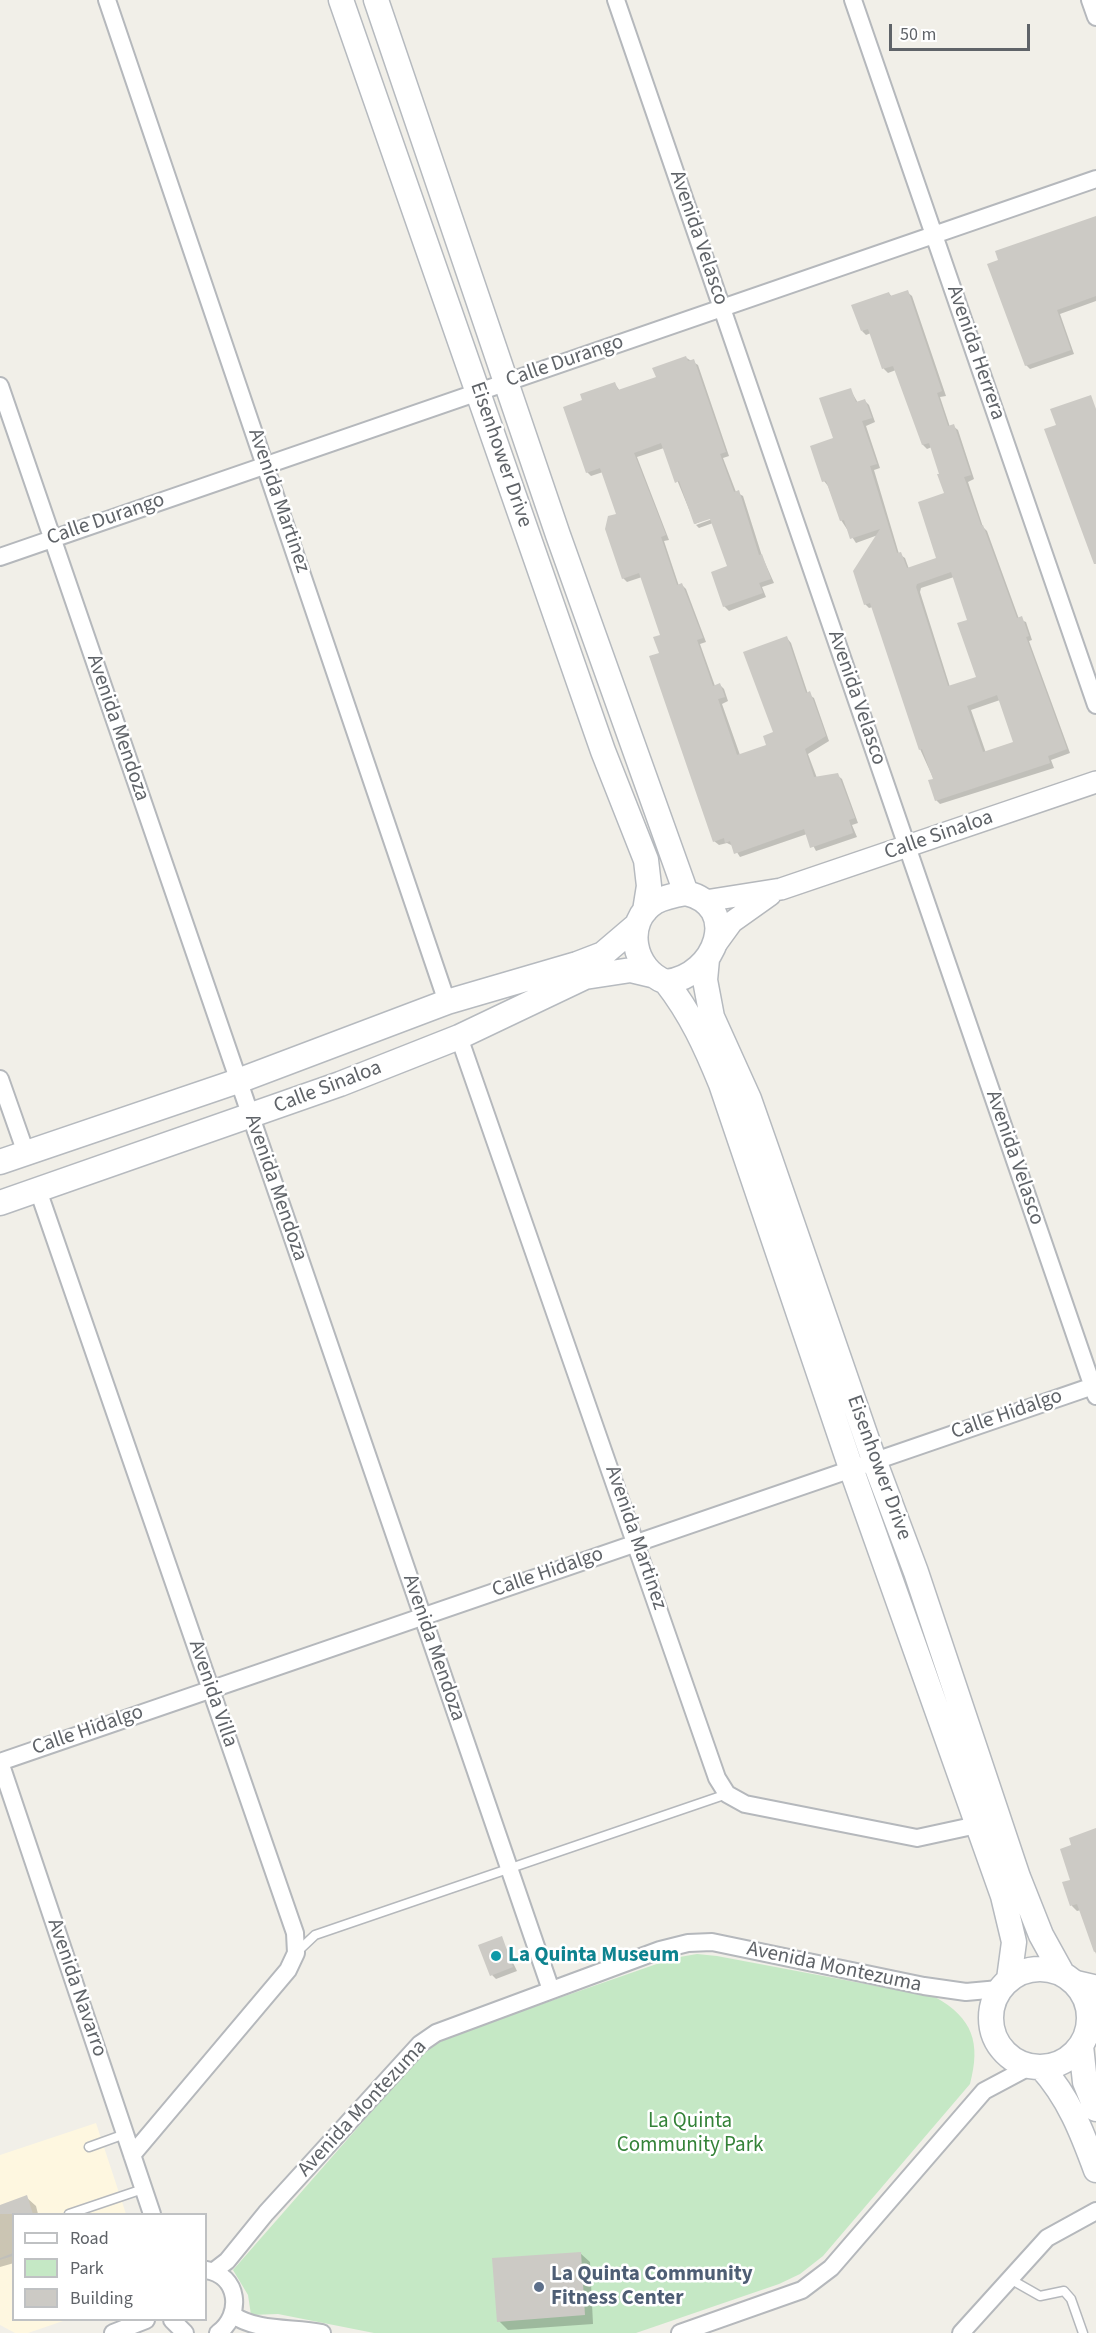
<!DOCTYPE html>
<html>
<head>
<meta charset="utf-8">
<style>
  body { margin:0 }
  #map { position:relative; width:1096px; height:2333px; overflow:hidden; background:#f1efe8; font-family:"Source Sans 3",sans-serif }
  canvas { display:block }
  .legend { position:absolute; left:12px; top:2213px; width:195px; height:108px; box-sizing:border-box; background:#fff; border:2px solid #bfc1c3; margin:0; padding:8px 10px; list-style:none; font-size:18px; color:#5f6368 }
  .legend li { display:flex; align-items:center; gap:12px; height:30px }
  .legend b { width:30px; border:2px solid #bfc1c3 }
  .scale { position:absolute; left:889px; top:24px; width:141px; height:27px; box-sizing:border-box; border:3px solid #5f6368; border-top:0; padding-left:8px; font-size:18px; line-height:21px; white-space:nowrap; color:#5f6368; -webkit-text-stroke:4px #fff; paint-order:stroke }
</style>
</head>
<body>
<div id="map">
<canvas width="1096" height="2333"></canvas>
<ul class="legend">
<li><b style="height:8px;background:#fff"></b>Road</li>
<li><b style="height:16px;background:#c5e8c5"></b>Park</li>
<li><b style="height:16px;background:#cccac5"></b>Building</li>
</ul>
<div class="scale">50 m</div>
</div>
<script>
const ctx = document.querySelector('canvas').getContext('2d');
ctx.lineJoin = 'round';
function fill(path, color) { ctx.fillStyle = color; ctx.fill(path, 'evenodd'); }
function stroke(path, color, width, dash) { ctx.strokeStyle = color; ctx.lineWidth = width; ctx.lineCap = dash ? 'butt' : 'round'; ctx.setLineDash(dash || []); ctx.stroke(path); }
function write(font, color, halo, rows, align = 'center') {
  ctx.font = font + ' "Source Sans 3",sans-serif'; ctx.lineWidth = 5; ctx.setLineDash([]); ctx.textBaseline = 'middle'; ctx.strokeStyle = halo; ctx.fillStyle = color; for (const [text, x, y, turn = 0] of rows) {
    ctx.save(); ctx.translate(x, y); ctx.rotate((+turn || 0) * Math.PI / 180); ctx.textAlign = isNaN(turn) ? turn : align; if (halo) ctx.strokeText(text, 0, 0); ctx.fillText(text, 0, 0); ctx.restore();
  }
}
const commercial = new Path2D(`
  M96,2123L126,2214H14L13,2253L0,2258V2155Z
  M13,2256L14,2320H66L28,2333H15L0,2325V2260Z`);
const green = new Path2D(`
  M697,1954L717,1956L935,1997C973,2018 981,2043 970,2084L823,2256L800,2274L779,2284L636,2333H374L278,2314L251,2315L248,2295L233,2270L409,2069L433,2045L467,2030L674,1958Z`);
const shadow = new Path2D(`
  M1096,217V301L1060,314L1074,354L1030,369L1026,365Z
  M907,292L912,296L946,396L940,397L950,427L953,426L958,430L974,479L968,482L983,527L987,531L1019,619L1026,622L1032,640L1029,641L1070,753L1051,760L1054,768L940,804L936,800L934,780L920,749L873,607L869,608L865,604L878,535L856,543L841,520L828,486L824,481L850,389L858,403L865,401L869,405L875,422L866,426L880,468L874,470L899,554L905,558L909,569L938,559L946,494L941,475L932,447L927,449L923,445L896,370L888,373L884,369L871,333L866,335L862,331L889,293L892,297ZM954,577L969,621L978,678L950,687L920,592L921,588ZM1000,700L1015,743L986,753L971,710Z
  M685,357L698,365L729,456L723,458L736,492L743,496L762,556L774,583L762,587L766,597L729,611L724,606L729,567L713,523L699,528L696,525L718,517L717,515L695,524L664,448L637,457L669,540L664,541L679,586L682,585L686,589L706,642L700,644L715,686L720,685L724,689L728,701L722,704L740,755L768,746L775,733L787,638L791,643L808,694L814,698L829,741L808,754L817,778L837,775L842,779L858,823L852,825L857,837L816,851L807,834L740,857L733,846L727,843L719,845L714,841L660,654L662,636L642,577L627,582L623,578L618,515L603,472L591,476L587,472L584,401L615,384L620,391L657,378Z
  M1096,1829V1954L1081,1910L1077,1911L1072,1906L1064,1883L1072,1881L1073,1846Z
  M501,1938L517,1971L496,1979L492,1975Z
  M26,2197L36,2206L38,2214H14V2263L0,2267V2206Z
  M580,2253L590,2262L593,2324L508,2330L499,2321Z`);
const building = new Path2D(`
  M1096,216V296L1057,310L1071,350L1025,366L987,264L998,260L995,251Z
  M908,290L942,391L937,393L948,426L954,424L971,475L964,477L981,525H983L1017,618L1022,616L1029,636L1026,637L1067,749L1048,756L1050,763L935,801L928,780L933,779L922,749L919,750L870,603L864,605L853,571L880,529L850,539L844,520L840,521L826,481L822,482L810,446L833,438L819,398L851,388L856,402L865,399L872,418L862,421L877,464L870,466L897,553L901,552L907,568L936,558L918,502L944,493L937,474H939L929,443L922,445L893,366L882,369L868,329L861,331L851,305L889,292L890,296ZM951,572L967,620L957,623L976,677L948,686L916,587L917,584ZM997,695L1013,742L983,752L967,706Z
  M686,356L688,361L694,359L726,452L720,454L734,492L739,490L759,555L762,554L771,579L759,583L763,593L723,607L711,572L727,566L710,519L694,524L679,481L675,483L661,443L634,453L666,535L661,537L677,585L682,583L703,638L697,640L713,686L720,683L725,697L718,699L737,755L766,745L763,736L773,732L743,652L787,636L806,693L810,691L826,736L805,749L814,777L838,773L855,818L849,820L853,833L810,848L804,829L734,854L730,841L725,843L724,838L713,842L649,656L659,653L653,637L660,635L639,573L622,579L605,529L608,516L616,514L600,468L586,473L563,407L582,400L580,394L615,382L618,390L656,377L652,368Z
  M1091,395L1096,409V564H1094L1044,429L1056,425L1050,409Z
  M1096,1828V1951L1094,1952L1077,1904L1070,1906L1062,1882L1070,1880L1060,1849L1071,1845L1069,1838Z
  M502,1936L513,1967L490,1976L478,1945Z
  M27,2195L33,2214H0V2205Z
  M581,2252L585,2315L497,2322L492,2258Z`);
const service = new Path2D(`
  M296,1953L315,1935L727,1794
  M89,2147L125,2134
  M69,2214L143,2189
  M1010,2279L1040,2296L1064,2291L1071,2299L1083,2333`);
const minor = new Path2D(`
  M107,0L447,1002
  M616,0L1096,1396
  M853,0L1096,705
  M1090,0L1096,17
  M0,386L551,1990
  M0,557L1096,179
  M459,1037L717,1778L727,1794L745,1804L917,1838L977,1825
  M0,1079L26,1153
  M38,1190L295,1933L296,1953L288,1970L132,2155
  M0,1762L1096,1385
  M0,1762L152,2214
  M206,2270C239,2275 243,2315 218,2333
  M214,2271L227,2261L266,2213L420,2044L436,2033L660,1950L688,1943L712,1942L924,1986L966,1992L999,1989
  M233,2315C258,2332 293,2327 322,2333
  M172,2320L185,2333
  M113,2333L146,2320
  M680,2333L802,2290L831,2268L984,2091L1031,2066
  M961,2333L1047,2238L1096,2211`);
const tertiary = new Path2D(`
  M705,901L781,889L1096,782
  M716,944L732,922L770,895
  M1074,1981L1096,1986
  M1090,2019L1096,2014`);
const secondary = new Path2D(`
  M341,0L603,751L646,860L649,886L645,911
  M376,0L558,535L686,893
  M686,893C741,906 717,976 666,982C633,970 623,922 655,902C664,897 675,895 686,893Z
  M707,959L705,980L712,1017L749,1099L769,1156L874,1460L916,1572L1018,1877L1041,1935L1062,1973
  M666,982C691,1014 706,1047 721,1084L851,1468L1003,1896L1014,1942L1009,1979
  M0,1162L238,1081L447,1002L577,964L603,954L637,925
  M0,1203L340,1084L459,1037L585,977L631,970L652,975
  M991 2018a49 49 0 1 1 98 0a49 49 0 1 1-98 0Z
  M1081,2046L1085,2082L1096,2109
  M1041,2067C1069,2098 1082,2132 1096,2170`);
const markers = [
  [496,1956,6,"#0f9aa8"],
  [539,2287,6,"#5c6f8a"]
];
const streetNames = [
  ["Avenida Velasco",698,238,71],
  ["Avenida Herrera",975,353,71],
  ["Calle Durango",565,362,-19],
  ["Eisenhower Drive",500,455,71],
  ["Avenida Martinez",278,501,71],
  ["Calle Durango",106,520,-19],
  ["Avenida Velasco",856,698,71],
  ["Avenida Mendoza",117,728,71],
  ["Calle Sinaloa",939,836,-19],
  ["Calle Sinaloa",328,1088,-21],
  ["Avenida Velasco",1014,1158,71],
  ["Avenida Mendoza",275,1188,71],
  ["Calle Hidalgo",1007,1415,-19],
  ["Eisenhower Drive",878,1468,70],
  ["Avenida Martinez",635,1538,71],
  ["Calle Hidalgo",548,1573,-19],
  ["Avenida Mendoza",433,1648,71],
  ["Avenida Villa",212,1694,71],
  ["Calle Hidalgo",88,1731,-19],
  ["Avenida Montezuma",834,1968,12],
  ["Avenida Navarro",76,1988,71],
  ["Avenida Montezuma",363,2109,-47]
];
const cultureNames = [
  ["La Quinta Museum",508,1956]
];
const parkNames = [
  ["La Quinta",690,2122],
  ["Community Park",690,2146]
];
const serviceNames = [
  ["La Quinta Community",551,2275],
  ["Fitness Center",551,2299]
];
fill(commercial, '#fef7e0');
fill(green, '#c5e8c5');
fill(shadow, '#0003');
fill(building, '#cccac5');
stroke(service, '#b5b8bc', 11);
stroke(minor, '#b5b8bc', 20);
stroke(tertiary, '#b5b8bc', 24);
stroke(secondary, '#b6babf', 27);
stroke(service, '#fff', 8);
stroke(minor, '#fff', 16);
stroke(tertiary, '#fff', 21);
stroke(secondary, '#fff', 24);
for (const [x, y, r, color] of markers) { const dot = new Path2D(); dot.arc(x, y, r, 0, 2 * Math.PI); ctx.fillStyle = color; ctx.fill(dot); stroke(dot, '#fff', 2); }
write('21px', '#5f6368', '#fff', streetNames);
write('bold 21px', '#0d838f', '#fff', cultureNames, 'left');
write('21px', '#348238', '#fff', parkNames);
write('bold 21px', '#4e5e75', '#fff', serviceNames, 'left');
</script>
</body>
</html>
